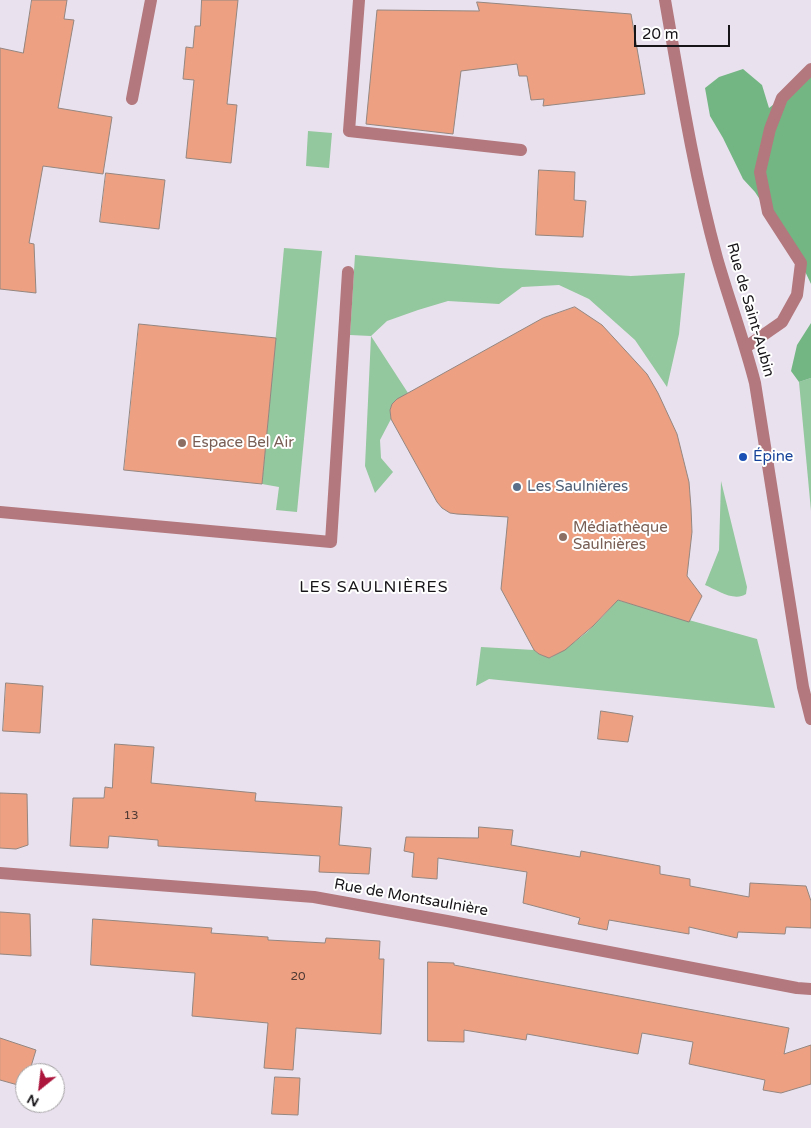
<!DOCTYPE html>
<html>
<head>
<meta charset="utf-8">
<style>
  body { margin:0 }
  #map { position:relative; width:811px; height:1128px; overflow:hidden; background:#e9e1ee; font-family:"Varela Round",sans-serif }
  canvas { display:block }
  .north { position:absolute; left:15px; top:1063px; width:50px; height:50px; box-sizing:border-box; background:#fff; border:1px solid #a3a1a3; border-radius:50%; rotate:209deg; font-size:14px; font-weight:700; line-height:20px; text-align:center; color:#181519 }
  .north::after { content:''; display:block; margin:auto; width:18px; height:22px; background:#ac163d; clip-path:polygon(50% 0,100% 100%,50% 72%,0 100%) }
  .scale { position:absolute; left:634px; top:25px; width:96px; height:22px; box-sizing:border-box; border:2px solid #181519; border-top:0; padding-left:6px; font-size:15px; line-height:18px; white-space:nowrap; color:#181519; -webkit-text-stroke:4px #fff; paint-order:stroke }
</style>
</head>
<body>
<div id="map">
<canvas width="811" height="1128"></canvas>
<div class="north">N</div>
<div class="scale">20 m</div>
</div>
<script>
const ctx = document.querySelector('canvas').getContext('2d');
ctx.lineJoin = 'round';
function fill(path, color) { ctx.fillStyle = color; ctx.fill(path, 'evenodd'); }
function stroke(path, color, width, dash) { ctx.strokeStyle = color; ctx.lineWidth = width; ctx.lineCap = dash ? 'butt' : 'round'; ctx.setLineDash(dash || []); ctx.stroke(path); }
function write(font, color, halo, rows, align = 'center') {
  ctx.font = font + ' "Varela Round",sans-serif'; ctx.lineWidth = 4; ctx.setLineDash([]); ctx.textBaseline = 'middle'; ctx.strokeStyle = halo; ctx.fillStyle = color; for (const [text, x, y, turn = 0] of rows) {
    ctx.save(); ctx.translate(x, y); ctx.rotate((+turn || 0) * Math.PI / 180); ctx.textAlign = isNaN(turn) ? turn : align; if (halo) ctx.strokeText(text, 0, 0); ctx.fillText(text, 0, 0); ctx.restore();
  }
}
const green = new Path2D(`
  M308,131L332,133L329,168L306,166Z
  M284,248L322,251L297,512L276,510L279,487L262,484Z
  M355,255L500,268L631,276L685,273L679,334L667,387L635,340L589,299L559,285L522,287L499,304L448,301L418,310L387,321L371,336L408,393L392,404L390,410L391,419L380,440L381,458L393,472L375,493L365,466L371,336L350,335Z
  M811,378V511L799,382Z
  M721,481L747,587L746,594C734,602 717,590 705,585L719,550Z
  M617,600L757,639L775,708L489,679L476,686L481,647L534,650L539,654L550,658C576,644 599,623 617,600Z`);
const forest = new Path2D(`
  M743,69L762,85L769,108L782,98L811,69V284L801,263L768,212L755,192L743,179L723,138L710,116L705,88L719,77Z
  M811,323V378L799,382L791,371L797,345Z`);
const building = new Path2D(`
  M32,0H67L64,19L74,20L58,108L112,117L103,174L43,166L29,243L34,244L36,293L0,289V48L23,53Z
  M202,0H238L227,104L237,105L231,163L186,158L194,80L183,79L186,47L193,48L195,26H200Z
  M477,2L631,14L645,94L543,106L544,99L531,100L527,76H519L517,64L461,71L453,134L366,124L377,10L479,11Z
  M539,170L575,172L574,200L586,201L583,237L536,235Z
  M106,173L165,180L159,229L100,222Z
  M575,307L602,325L647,374L658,393L677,434L689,482L691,508L692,532L687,576L702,596L689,622L618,600L593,626L565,650L549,658L539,654L534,650L501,589L508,517L457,514L450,513L442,508L437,502L391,419L390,410L392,404L397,399L408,393L543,318Z
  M139,324L276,338L262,484L124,470Z
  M6,683L43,686L40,733L3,731Z
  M601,711L633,716L628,742L598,739Z
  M115,744L154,747L151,783L256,793L255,801L342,807L339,845L371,848L369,874L319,872L320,856L158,846V840L109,836L108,848L70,846L73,798H104L105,787L112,788Z
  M0,793L27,794L28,845L16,849L0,848Z
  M479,827L513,830L511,845L580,857L581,851L660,866V874L690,879V886L749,897L750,883L806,886L811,901V928L786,927L785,934L738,932L737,938L689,927V934L609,920L607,930L578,924L580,918L523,903L527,872L438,858L437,879L412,877L414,853L404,851L406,837L478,838Z
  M0,912L30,914L31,956L0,954Z
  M93,919L212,928L211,933L268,937V940L325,943L326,938L380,941L379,959H384L381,1034L296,1028L293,1070L264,1068L268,1023L192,1016L195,973L91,965Z
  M428,962L454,963V965L789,1028L784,1054L811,1045V1084L781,1093L763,1090L765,1080L689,1064L693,1042L642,1033L638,1054L527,1034L526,1040L464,1030V1042L428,1041Z
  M0,1038L36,1050L29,1073H25V1087L0,1080Z
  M275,1077L300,1078L298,1115L272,1114Z`);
const lane = new Path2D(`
  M359,0L349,131L521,150
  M0,512L331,542L348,272`);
const street = new Path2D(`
  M665,0C680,86 694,174 717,258C729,300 744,340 755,383L803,687L811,719
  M132,99L151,0
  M746,347L782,322L797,295L801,263L768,212L760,172L770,129L782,98L811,69
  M0,873L314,897L447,921L797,988L811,989`);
const markers = [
  [182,443,5,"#8d6e63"],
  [743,457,5,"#1a4fb4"],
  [517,487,5,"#5c6f8a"],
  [563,537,5,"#8d6e63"]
];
const numberNames = [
  ["13",131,816],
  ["20",298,977]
];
const streetNames = [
  ["Rue de Saint-Aubin",750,310,74],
  ["Rue de Montsaulnière",411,898,10]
];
const educationNames = [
  ["Espace Bel Air",192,443],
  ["Médiathèque",573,528],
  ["Saulnières",573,545]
];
const transitNames = [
  ["Épine",753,457]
];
const serviceNames = [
  ["Les Saulnières",527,487]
];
const neighbourhoodNames = [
  ["LES SAULNIÈRES",374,588]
];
fill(green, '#93c79d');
fill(forest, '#74b683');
fill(building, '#eda182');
stroke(building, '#948680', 1);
stroke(lane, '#b2787d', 12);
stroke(street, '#b2787d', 12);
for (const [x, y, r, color] of markers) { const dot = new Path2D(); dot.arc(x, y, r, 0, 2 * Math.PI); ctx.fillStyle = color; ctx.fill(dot); stroke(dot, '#fff', 2); }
write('12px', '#4d3833', null, numberNames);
write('15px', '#181519', '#fff', streetNames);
write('15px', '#785e54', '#fff', educationNames, 'left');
write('15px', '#164399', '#fff', transitNames, 'left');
write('15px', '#4e5e75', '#fff', serviceNames, 'left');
ctx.letterSpacing = '1px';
write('16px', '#181519', '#fff', neighbourhoodNames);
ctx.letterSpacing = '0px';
</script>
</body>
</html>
